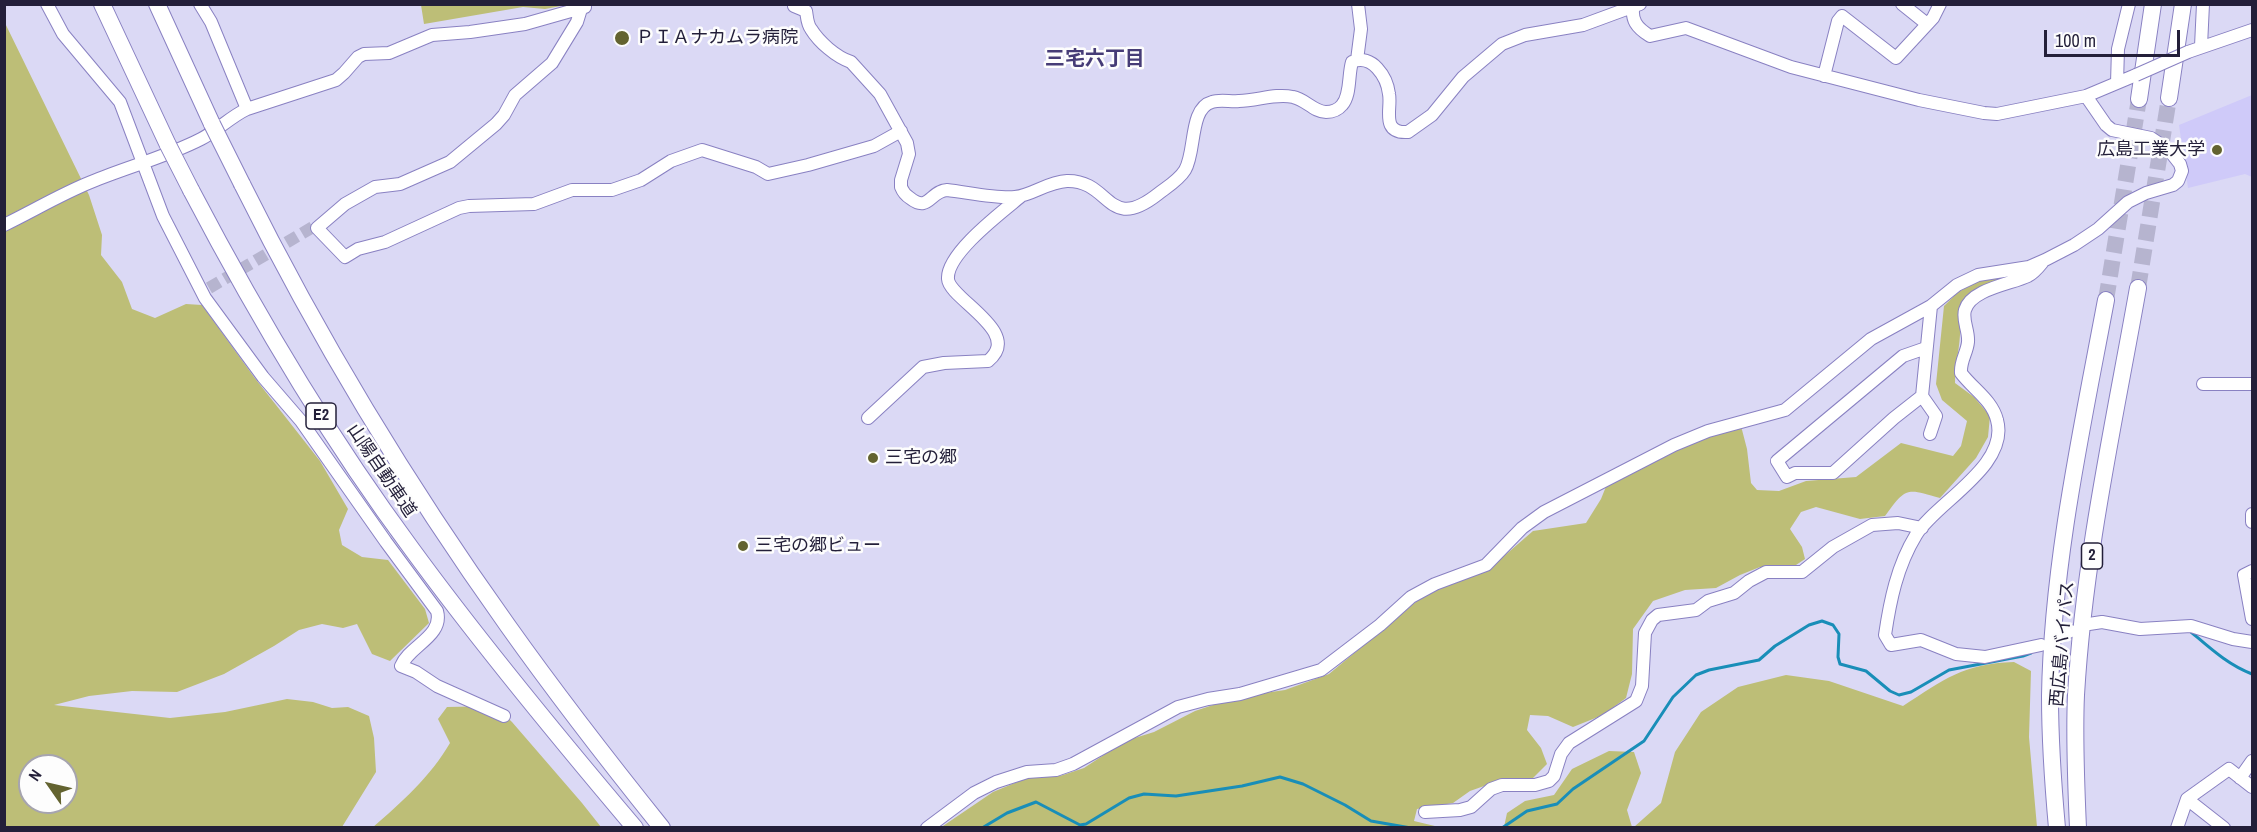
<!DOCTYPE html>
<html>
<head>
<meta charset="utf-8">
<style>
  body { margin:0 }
  #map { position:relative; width:2257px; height:832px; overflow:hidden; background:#dbd9f5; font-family:"Archivo Narrow",sans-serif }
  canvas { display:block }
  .frame { position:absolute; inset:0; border:6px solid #231f39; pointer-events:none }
  .north { position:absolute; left:18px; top:754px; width:60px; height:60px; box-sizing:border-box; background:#fdfdfd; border:2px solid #a6a4af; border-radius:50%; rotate:304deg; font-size:16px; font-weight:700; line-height:24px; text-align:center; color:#231f39 }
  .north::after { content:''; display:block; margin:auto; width:21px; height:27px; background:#636330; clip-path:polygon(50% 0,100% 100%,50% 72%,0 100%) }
  .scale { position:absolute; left:2044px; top:30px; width:136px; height:27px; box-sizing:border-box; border:3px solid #231f39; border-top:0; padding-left:8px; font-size:18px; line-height:21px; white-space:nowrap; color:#231f39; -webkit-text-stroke:4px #fdfdfd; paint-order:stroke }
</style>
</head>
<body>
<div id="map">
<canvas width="2257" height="832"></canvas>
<div class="frame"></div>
<div class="north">N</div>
<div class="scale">100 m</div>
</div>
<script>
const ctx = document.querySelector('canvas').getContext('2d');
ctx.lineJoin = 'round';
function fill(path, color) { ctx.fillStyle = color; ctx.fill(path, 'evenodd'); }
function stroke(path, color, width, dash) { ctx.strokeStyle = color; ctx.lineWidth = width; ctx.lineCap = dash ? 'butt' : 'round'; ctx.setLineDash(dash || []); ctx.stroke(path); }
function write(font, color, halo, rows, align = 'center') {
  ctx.font = font + ' "Archivo Narrow","Noto Sans JP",sans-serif'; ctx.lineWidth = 5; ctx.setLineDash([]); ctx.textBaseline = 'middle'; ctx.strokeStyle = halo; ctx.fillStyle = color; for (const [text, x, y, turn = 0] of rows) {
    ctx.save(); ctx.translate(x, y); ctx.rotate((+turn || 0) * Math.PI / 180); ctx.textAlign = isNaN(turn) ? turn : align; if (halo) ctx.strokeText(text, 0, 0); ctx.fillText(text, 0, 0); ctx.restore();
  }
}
const built = new Path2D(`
  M2252,95V177L2245,174L2188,188L2179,125Z`);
const green = new Path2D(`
  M421,5V4L566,5L545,9L523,7L424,24Z
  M4,21L89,195L102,235L101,255L122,282L132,309L155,318L186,304L202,305L254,377L320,461L348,509L339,530L342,545L362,557L388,560L425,609L429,623L390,661L372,654L357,624L343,628L322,624L299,630L274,646L224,674L177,692L132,691L89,696L54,705L170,718L225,712L287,699L313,702L332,708L348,707L369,716L374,738L376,772L342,827H5ZM30,766H66V802H30Z
  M2002,274L2001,278C1986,286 1961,292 1958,312C1958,320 1961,327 1960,335C1959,352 1955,366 1955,383L1974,397L1990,416L1988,437L1976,458L1940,498C1906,488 1906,487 1885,516L1860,519L1816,507L1801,512L1790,529L1802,547L1805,559L1793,567H1760L1740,575L1716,588L1685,590L1653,601L1633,629L1632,674L1626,698L1603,715L1573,727L1548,716L1530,715L1527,730L1541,748L1547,764L1530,781L1501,780L1470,791L1453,803L1417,809L1414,821L1439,827L940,828L993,792L1034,775L1060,776L1084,768L1125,741L1154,732L1195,711L1237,697L1285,690L1329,674L1424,595L1460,580L1503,557L1533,531L1586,523L1601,499L1607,484L1705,436L1741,426L1747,449L1751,483L1757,490L1779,491L1806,481L1856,477L1901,443L1953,456L1961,446L1967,421L1942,400L1936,384L1944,306L1958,292L1990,275Z
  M2014,662L2031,671L2029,737L2037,827H1634L1661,803L1675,752L1701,712L1738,687L1786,675L1829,681L1903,706C1945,679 1962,664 2014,662Z
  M495,706L512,722L582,803L601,827L372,828C401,803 431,776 450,743L438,719L447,707Z
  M1609,751L1634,752L1641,773L1627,810L1632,827H1504L1507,813L1525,801L1554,795L1572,769Z`);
const stream = new Path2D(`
  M2191,632C2210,648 2228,665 2252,674
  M982,828L1007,813L1036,802L1080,825L1086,824L1129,798L1144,794L1176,796L1242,786L1280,777L1303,784L1345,805L1371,821L1411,828
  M1502,828L1527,811L1557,804L1573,789L1644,741L1673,697L1696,675L1709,670L1759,660L1775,646L1809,625L1822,621L1833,625L1839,634L1838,657L1840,664L1866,671L1890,691L1899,695L1911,692L1949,670L2023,656L2031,653`);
const minorTunnel = new Path2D(`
  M209,288L313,227L317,228`);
const highwayTunnel = new Path2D(`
  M2138,288L2169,98
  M2106,300L2139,99`);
const minor = new Path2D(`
  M47,4L63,34L120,102L163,216L205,298L263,377L301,421L386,542L437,611C444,636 409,646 401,666L416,672L437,686L504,716
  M200,4L211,22L247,109
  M1634,4C1630,20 1637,28 1650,36L1686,28L1791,67L1919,100L1984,113L1997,114L2086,96L2136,75
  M1902,4L1927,24
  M794,6L806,11C807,16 807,24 811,29C819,42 836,57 851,62L880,94L907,143L909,154L901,180V187C903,192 905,195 910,198C929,213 930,191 947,190C966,192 997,199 1015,197C1033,195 1047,182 1067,181C1111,180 1107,234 1158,194C1167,187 1179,180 1185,170C1196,152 1189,108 1212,102C1220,99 1231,102 1239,101C1257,101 1275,93 1293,97C1305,99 1314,112 1326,112C1332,112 1338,110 1342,105C1351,95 1348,75 1352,62C1372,53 1387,77 1389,94C1392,108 1380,134 1408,132L1432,115L1463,77L1502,44L1525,35L1583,25L1640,4
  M581,9L577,22L552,63L515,95L504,115L496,124L450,162L400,184L375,187L345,204L317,228L345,257L358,249L385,242L459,208L469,206L534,204L572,190H612L641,180L671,161L702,150L756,167L768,174L808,165L874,146L901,131
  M2201,46L2203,4
  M2188,52L2252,30
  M1357,60L1361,29L1358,4
  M1824,76L1838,21L1842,16L1896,58L1933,18L1940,4
  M2117,83L2118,49L2129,4
  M4,225C33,211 61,194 91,182C127,167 166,157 201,139C217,131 230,117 247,109L336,80L344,73L358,57L364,54L389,53L432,35L470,32L525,24L585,7
  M1926,348L1903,356L1777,461L1787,477L1795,473H1833L1894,418L1922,396L1931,306
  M2203,384H2252
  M1922,396L1936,416L1930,434
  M868,418L923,367L944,363L988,361C1024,332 949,299 948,279C946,254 1002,212 1020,197
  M2252,514V522
  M2252,571L2244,575L2252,619
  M2089,624L2102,622L2140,629L2191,626L2233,639L2252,642
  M2059,636L2071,631
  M2041,645L1985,657L1956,654L1921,640L1891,645L1885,635C1890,601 1897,566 1916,535C1935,503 2010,466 1997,420C1992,400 1973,389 1961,373C1960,361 1967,353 1968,342C1969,331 1962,320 1965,310C1971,289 2011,284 2028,276C2034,273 2038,268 2042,263
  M2240,778L2252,761
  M2187,799L2224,828
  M1425,812L1460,810L1471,807L1491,789L1502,785H1535L1549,781L1554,776L1561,754L1569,743L1636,701L1642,686L1645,633L1652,620L1658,615L1696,610L1708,601L1734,593L1749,581L1766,572H1802L1833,547L1872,525L1898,523L1922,528
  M927,828L974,793L996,782L1027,772L1056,770L1073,764L1178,707L1208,699L1240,694L1321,670L1380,625L1411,597L1435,584L1486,565L1522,528L1544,512L1674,445L1708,431L1785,410L1871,339L1931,306L1957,285L1978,275L2029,267L2045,260L2074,245L2098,229L2128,202L2146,193L2173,185L2178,181L2182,171L2180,164L2169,150L2151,138L2112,130L2106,125L2086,96
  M2177,828L2187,799L2229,769L2252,787`);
const highway = new Path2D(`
  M102,4L168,145
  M157,4L212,124
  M2169,98L2183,4
  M2139,99L2153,4
  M242,184C319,339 408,486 508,626C557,695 609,762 662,828
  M191,190C256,314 327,435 411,548C481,644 558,737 635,828
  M2057,828C2053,784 2050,740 2050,696C2052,565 2082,428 2106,300
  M2078,828C2076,783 2074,739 2076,695C2084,558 2114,423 2138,288`);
const minorBridge = new Path2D(`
  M2136,75L2188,52`);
const highwayBridge = new Path2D(`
  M212,124L242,184
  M168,145L191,190`);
const markers = [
  [622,38,8,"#636330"],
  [2217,150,6,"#636330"],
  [873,458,6,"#636330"],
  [743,546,6,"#636330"]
];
const shields = [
  [321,416,30],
  [2092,556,21]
];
const shieldNames = [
  ["E2",321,416],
  ["2",2092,556]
];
const poiNames = [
  ["ＰＩＡナカムラ病院",636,38],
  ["広島工業大学",2205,150,"right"],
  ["三宅の郷",885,458],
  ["三宅の郷ビュー",755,546]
];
const streetNames = [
  ["山陽自動車道",381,471,56],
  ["西広島バイパス",2063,644,-85]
];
const neighbourhoodNames = [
  ["三宅六丁目",1095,60]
];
fill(built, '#cfcaf9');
fill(green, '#bdbe77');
stroke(stream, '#198eb8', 3);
stroke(minorTunnel, '#b6b4cf', 12, [12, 6]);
stroke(highwayTunnel, '#b6b4cf', 16, [16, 8]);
stroke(minor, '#8981c2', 14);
stroke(highway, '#8981c2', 18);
stroke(minor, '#fff', 12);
stroke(highway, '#fff', 16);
stroke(minorBridge, '#8981c2', 14, []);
stroke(highwayBridge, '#8981c2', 18, []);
stroke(minorBridge, '#fff', 12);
stroke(highwayBridge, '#fff', 16);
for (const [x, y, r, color] of markers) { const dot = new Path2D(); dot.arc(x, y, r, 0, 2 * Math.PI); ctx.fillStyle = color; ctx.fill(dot); stroke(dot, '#fdfdfd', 2); }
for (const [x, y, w] of shields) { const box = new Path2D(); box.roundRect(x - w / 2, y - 13, w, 26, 4.5); ctx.fillStyle = '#fdfdfd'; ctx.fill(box); stroke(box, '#231f39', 1.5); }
write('bold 16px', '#231f39', null, shieldNames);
write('18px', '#231f39', '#fdfdfd', poiNames, 'left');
write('18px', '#231f39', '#fdfdfd', streetNames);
write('bold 20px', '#463c77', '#fdfdfd', neighbourhoodNames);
</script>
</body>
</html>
